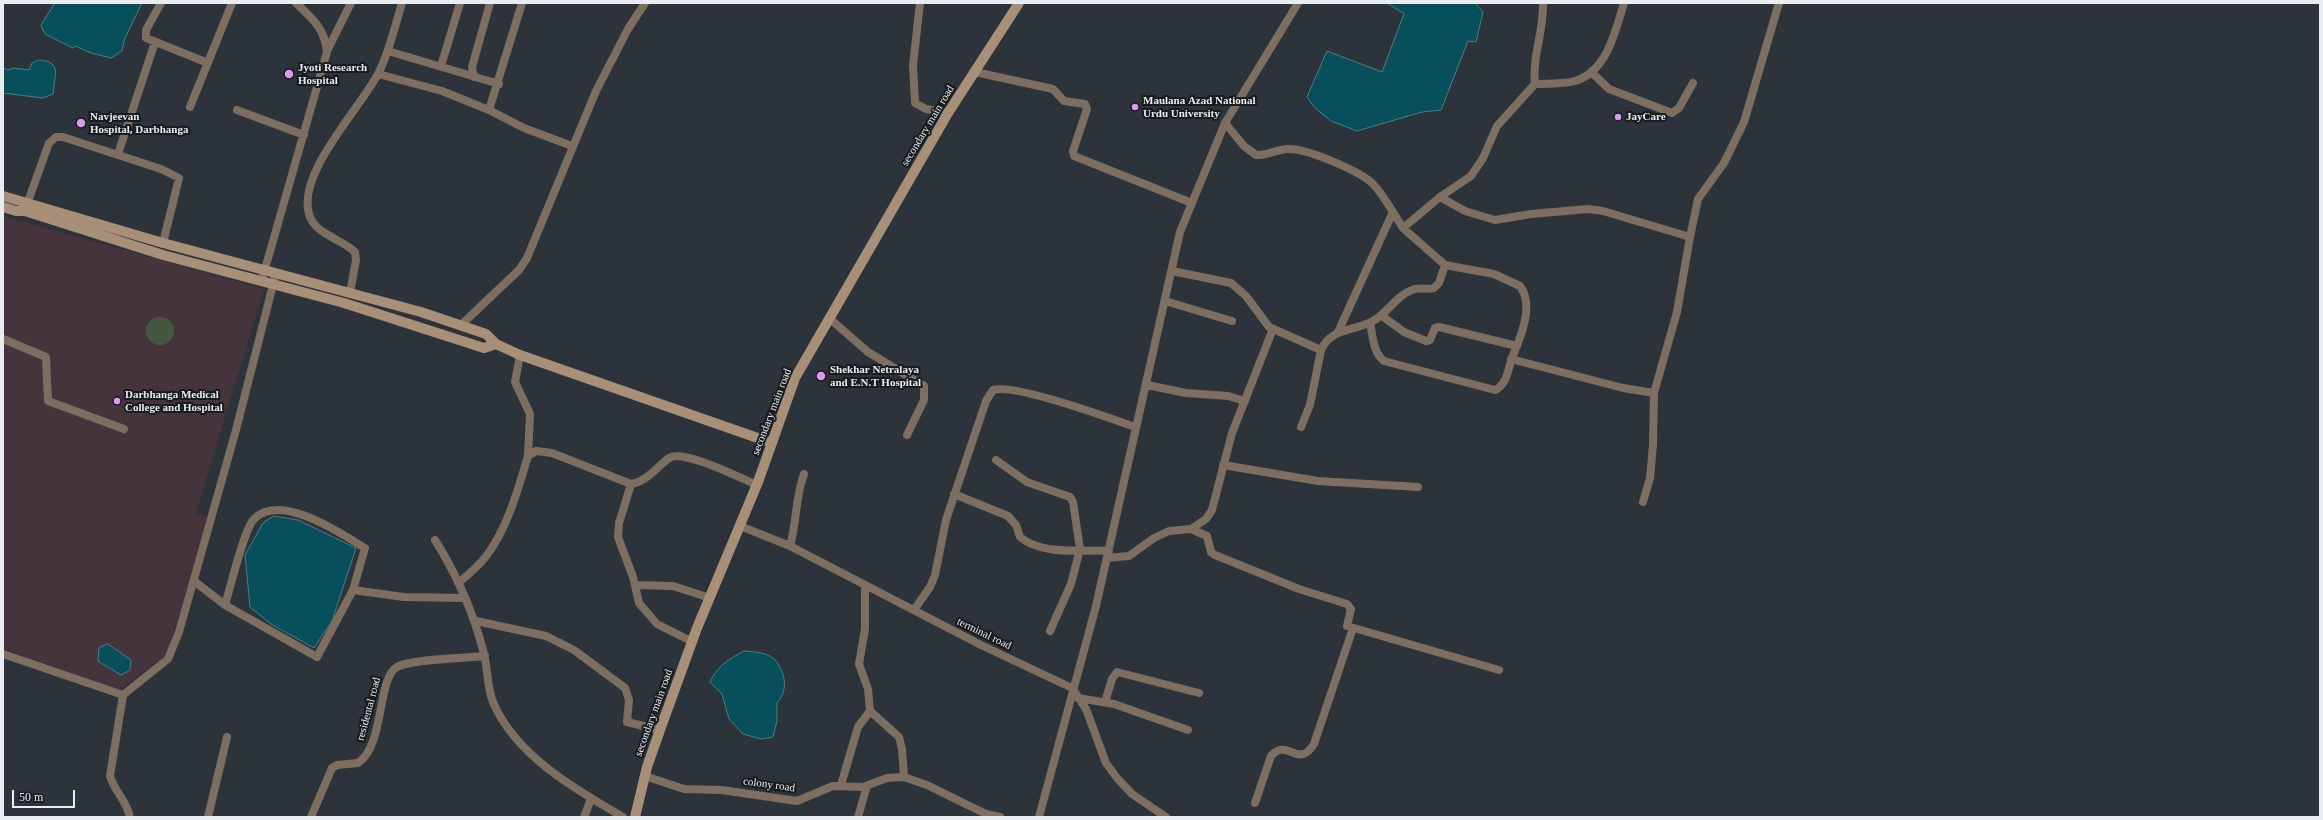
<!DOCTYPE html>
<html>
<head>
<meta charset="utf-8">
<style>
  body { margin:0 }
  #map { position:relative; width:2323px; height:820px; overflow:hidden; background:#2c333a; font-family:Georgia,serif }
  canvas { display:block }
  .frame { position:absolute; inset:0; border:4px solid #e9edf2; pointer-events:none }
  .scale { position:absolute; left:12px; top:790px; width:63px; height:18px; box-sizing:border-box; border:2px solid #e9edf2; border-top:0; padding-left:5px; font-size:12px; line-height:14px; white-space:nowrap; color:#e9edf2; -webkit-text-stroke:3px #171b1e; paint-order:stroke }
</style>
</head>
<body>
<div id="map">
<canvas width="2323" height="820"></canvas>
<div class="frame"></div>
<div class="scale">50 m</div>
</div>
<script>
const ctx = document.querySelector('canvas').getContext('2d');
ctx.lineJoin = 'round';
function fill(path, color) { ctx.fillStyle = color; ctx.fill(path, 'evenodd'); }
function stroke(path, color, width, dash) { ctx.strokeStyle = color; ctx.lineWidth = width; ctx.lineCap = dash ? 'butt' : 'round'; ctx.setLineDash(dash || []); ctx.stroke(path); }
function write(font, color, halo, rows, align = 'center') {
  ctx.font = font + ' Georgia,serif'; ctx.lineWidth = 4; ctx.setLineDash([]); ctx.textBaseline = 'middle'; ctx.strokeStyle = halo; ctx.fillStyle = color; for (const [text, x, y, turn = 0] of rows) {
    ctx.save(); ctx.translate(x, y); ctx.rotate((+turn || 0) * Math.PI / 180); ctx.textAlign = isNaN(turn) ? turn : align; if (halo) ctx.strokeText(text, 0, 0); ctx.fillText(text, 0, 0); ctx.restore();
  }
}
const education = new Path2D(`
  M3,216L264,289L196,513L207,516L172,640L165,656L120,690L3,649Z`);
const green = new Path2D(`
  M146 331a14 14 0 1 1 28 0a14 14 0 1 1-28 0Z`);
const water = new Path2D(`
  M55,3H142L125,38L122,51L111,58L91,53L75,46L73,48L45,34L41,26Z
  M1387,3H1475L1483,12L1476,42L1468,41L1441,110L1422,112L1357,131L1331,121L1314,107L1307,97L1327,51L1382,72L1404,14Z
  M40,60C63,62 54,77 53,94L43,98L3,93V68L8,70L13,68L29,70L32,63Z
  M274,516L298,520L356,548L332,621L314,648L271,624L250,607L245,555L263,523Z
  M108,644L131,660L130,670L121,675L98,661L99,648Z
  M744,651C754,652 769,652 776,661C786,674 788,691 777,703V721L773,737L761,739L743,734L729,719L722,694L710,682C717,666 729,659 744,651Z`);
const street = new Path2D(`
  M161,3L146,30V38L208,63
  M920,3L913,65L915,103L926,109L948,113
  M327,51L351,3
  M388,51L499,84
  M441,66L460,3
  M975,72L1053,89L1064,101L1085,104L1087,109L1073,151L1074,156L1192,203
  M1591,72L1609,89L1672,113L1679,108L1693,83
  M378,74L442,91L489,110L524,128L572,146
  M474,77L472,67L490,3
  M1535,84C1532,56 1544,31 1543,3
  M190,107L232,3
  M237,110L304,135
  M489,110L522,3
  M1225,123L1244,146L1256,155C1267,156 1277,149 1289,149C1308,149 1360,171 1373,184C1381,192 1387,203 1393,212
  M118,154L155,42
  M1440,197L1465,211L1495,220L1531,214L1588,209L1603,211L1690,237L1677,312L1654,393
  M26,207L49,143L56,137H63L161,169L179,178L163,243
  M1403,228L1440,197L1471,176L1483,158L1497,126L1535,84C1549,83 1565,85 1578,80C1608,69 1616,29 1624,3
  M1690,237L1698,199L1724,163L1744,122L1779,3
  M1172,271L1231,283L1246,296L1269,327L1321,350C1331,328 1353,331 1371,322C1388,314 1395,296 1412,290C1419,287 1427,290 1434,288L1439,283L1445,265L1494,274L1520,286C1535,306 1520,338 1512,358C1508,369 1507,385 1495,390L1384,361C1373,353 1373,336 1370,323
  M263,276L327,52C325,29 312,18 296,3
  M350,293L356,260L355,252C342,239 314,234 309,214C297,172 361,108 379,72C390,50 395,26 402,3
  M1165,301L1232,321
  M1382,316L1404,332L1426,341L1430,340L1435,328L1439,327L1517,346
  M829,318L868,352L924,386V400L907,435
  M461,325L519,270L527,258L596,91L628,29L645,3
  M1338,332L1393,212L1403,228L1445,265
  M3,339L46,357L48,401L124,429
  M520,355L515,382L530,414L528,456
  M1511,359L1623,388L1654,393L1653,445L1650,478L1643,502
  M1147,385L1186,393L1228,396L1245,401
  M1301,427L1310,405L1321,350
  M996,460L1027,482L1070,497L1073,502L1080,549L1071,584L1050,631
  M1223,465L1318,481L1418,487
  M631,484L619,523L618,537L633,577L639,603L657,624L693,642
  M954,494L1008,516L1016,525L1020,537C1043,556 1082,549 1109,551
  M740,526L790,546L981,645L1072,688L1086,709L1106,763L1117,778L1132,794L1166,817
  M1191,529L1206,519L1212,510L1232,433L1273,329
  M435,540C457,575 474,614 484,654C488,670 487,687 493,702C515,755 576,790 623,817
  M790,546C797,522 795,498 804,474
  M1107,558L1129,556L1154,538L1169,531L1191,529L1207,536L1211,552L1215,555L1299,589L1347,604L1351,609L1347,626L1499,670
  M194,581L225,605
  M458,583C468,575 479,566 487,555C508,527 518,489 528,456L536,451L552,453L631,484C646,482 657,467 669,458C684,449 740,478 757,485
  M635,585L673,586L710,598
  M865,585V629L859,664L868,689L870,711L899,737L902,749L904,777
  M353,590L365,548C340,533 280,492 254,519C244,529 230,589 225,605L317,657L353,590L404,597L464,598
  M914,610L930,587L935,575L946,520L986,401L993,390C1014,383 1110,418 1135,427
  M476,621L546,636L574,650L625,688L629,700L627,722L660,730
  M3,654L123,695L168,659L179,632L236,430L276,273
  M123,695L110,776C114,791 127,801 130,817
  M1078,698L1114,704L1188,730
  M1105,702L1112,679L1117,672L1199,693
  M645,776L684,789L722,790L797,801L833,786L863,787L887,778L904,777L927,785L986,814L1000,817
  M841,785L858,727L870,711
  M1255,803L1271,756C1288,737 1298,770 1314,744L1353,628
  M208,817L227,737
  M311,817L332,768L337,765L358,763C385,745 377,678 397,667C411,659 466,658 485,656
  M584,817L591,799
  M858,817L867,786
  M1039,817L1096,606L1180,232L1225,123L1298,3`);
const secondary = new Path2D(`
  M3,196L163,243L421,312L486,334L496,344L520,355L772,443
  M3,207L16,211H25L163,255L344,303L484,348L496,344
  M635,817L647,767L660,730L697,628L758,482L795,378L948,113L1019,3`);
const markers = [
  [289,74,5,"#de98f2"],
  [1135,107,4,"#de98f2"],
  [1618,117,4,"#de98f2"],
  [81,123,5,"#de98f2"],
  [821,376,5,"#de98f2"],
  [117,401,4,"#de98f2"]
];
const poiNames = [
  ["Jyoti Research",298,68],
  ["Hospital",298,81],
  ["Maulana Azad National",1143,101],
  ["Urdu University",1143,114],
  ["Navjeevan",90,117],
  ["Hospital, Darbhanga",90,130],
  ["JayCare",1626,117],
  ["Shekhar Netralaya",830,370],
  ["and E.N.T Hospital",830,383],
  ["Darbhanga Medical",125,395],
  ["College and Hospital",125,408]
];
const streetNames = [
  ["secondary main road",928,126,-59],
  ["secondary main road",772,412,-69],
  ["terminal road",984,634,26],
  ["residental road",369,709,-75],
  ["secondary main road",654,713,-70],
  ["colony road",769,785,8]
];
fill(education, '#46343d');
fill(green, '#445741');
fill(water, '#074f5b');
stroke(water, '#4b7e88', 1);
stroke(street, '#7e6e5f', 8);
stroke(secondary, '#a88f78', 10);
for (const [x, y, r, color] of markers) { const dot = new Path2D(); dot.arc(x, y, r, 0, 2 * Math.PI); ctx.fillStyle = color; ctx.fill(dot); stroke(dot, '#171b1e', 1.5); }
write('bold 11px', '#e9edf2', '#171b1e', poiNames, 'left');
write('11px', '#e9edf2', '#171b1e', streetNames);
</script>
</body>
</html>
